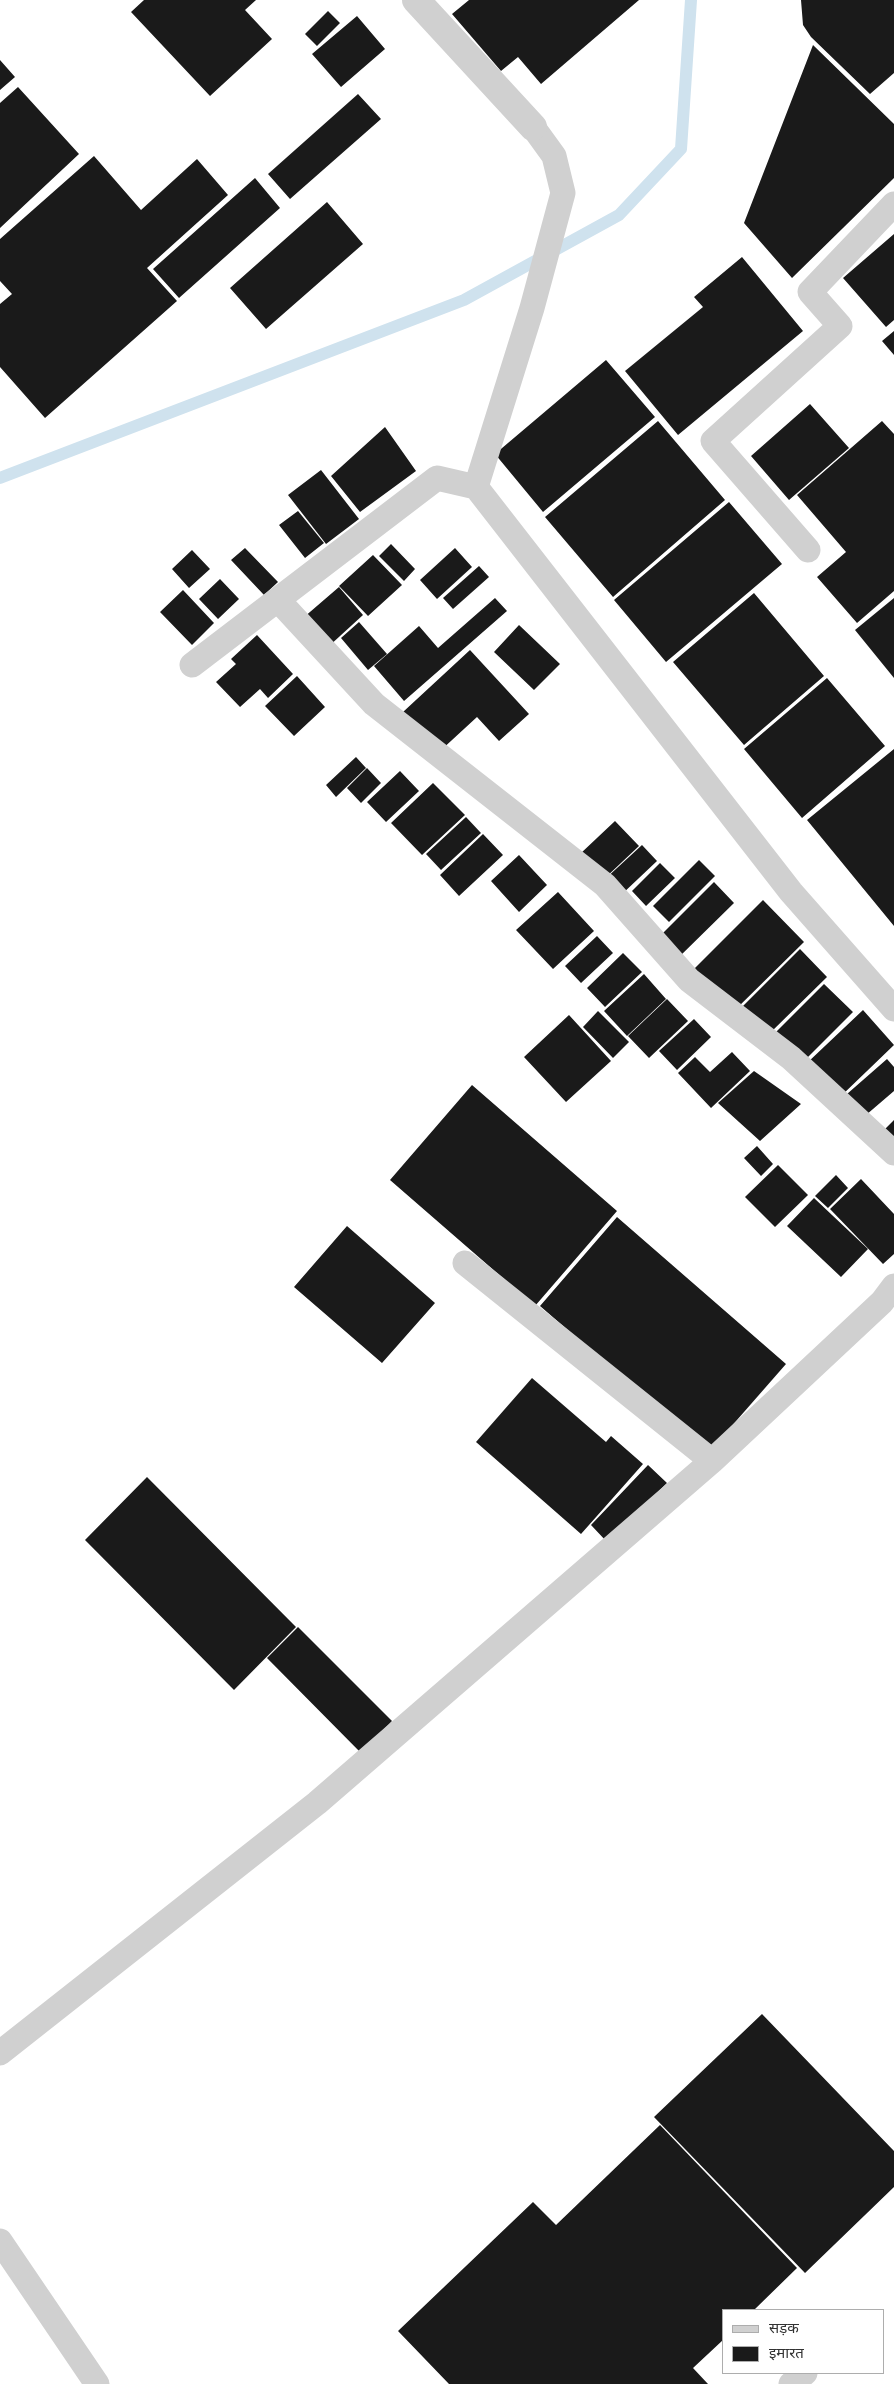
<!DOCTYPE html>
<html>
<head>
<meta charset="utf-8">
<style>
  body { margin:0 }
  #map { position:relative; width:894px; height:2384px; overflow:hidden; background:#fff; font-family:Raleway,"Noto Sans Devanagari",sans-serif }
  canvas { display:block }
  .legend { position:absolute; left:722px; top:2309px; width:162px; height:65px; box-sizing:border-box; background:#fff; border:1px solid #adadad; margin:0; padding:6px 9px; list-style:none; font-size:15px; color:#333 }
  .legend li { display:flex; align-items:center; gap:10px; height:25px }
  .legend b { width:25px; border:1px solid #adadad }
</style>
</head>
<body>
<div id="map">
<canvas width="894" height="2384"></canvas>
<ul class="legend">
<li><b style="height:6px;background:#d0d0d0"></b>सड़क</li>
<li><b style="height:14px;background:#1a1a1a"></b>इमारत</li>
</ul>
</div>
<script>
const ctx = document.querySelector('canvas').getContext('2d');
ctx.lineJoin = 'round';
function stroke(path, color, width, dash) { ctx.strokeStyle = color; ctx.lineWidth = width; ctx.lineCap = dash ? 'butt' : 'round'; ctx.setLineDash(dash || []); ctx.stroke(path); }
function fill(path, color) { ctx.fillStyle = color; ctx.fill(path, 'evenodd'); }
const stream = new Path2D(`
  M0,478L464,300L619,215L681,149L691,0`);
const building = new Path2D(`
  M144,0H256L245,10L272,39L210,96L131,12Z
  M469,0H639L541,84L518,57L501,71L452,14Z
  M801,0H894V73L870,94L811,37L803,25Z
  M328,11L340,23L317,46L305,34Z
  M357,16L385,49L341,87L312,54Z
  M813,45L894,124V178L792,278L744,223Z
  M0,60L15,77L0,90Z
  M18,87L79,154L0,228V103Z
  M358,94L381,119L290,199L268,174Z
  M94,156L141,210L197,159L228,195L147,268L177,301L45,418L0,367V304L12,294L0,281V239Z
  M255,178L280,208L179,298L153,269Z
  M327,202L363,244L266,329L230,288Z
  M894,234V320L886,327L843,278Z
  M742,257L803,331L678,435L625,371L703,307L694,297Z
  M894,331V355L882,341Z
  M606,360L655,417L543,512L495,454Z
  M810,404L849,448L789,500L751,456Z
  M658,421L725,500L613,597L545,517Z
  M882,421L894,434V591L857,623L817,577L846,552L797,495Z
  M385,427L416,471L360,512L331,476Z
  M321,470L359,519L326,544L288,495Z
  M729,502L782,564L666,662L614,600Z
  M298,511L324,543L305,558L279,525Z
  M391,544L415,569L404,581L379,556Z
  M245,548L278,582L264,595L231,560Z
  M455,548L472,567L437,599L420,580Z
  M192,550L210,569L189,588L172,569Z
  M373,555L402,585L368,616L339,586Z
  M479,566L489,577L453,609L443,598Z
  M220,579L239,599L218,619L199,599Z
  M339,587L363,615L328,647L303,618Z
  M183,590L214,623L192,645L160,612Z
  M754,593L824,676L744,745L673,662Z
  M495,598L507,611L404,701L374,666L419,626L438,648Z
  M894,598V678L855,630Z
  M359,622L387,654L368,670L341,638Z
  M519,625L560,664L534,690L494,652Z
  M257,635L293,674L268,698L260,689L240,707L216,682L236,664L231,659Z
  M470,650L529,714L499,741L477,717L439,752L403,712Z
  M297,676L325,707L294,736L265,706Z
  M827,678L885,746L802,818L744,749Z
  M894,749V926L807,820Z
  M356,757L366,768L336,797L326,785Z
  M367,768L381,783L361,803L347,788Z
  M400,771L419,791L386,822L367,802Z
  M433,783L465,815L422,855L391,823Z
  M466,817L481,833L441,870L426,854Z
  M615,821L639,846L604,879L580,854Z
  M483,834L503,855L459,896L440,875Z
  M642,845L657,861L620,896L604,880Z
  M519,855L547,885L519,912L491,881Z
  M699,860L715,876L669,922L653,906Z
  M660,863L675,878L646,906L632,891Z
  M714,882L734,903L677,959L657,939Z
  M558,892L594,931L553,969L516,930Z
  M763,900L804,942L732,1013L691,972Z
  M597,936L613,953L581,983L565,966Z
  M800,949L827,977L769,1034L742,1007Z
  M623,953L642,972L605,1007L587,988Z
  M644,974L666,999L627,1036L604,1011Z
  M824,984L853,1012L802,1063L773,1035Z
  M667,999L688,1021L649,1058L628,1036Z
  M863,1010L894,1045L840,1097L807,1063Z
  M598,1011L629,1042L613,1058L583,1027Z
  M569,1015L611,1061L566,1102L524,1057Z
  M694,1019L711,1037L677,1070L659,1051Z
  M732,1052L750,1071L711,1108L678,1073L695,1057L710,1072Z
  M887,1059L894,1067V1091L866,1115L847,1094Z
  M754,1071L801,1104L760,1141L718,1103Z
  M472,1085L617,1211L535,1306L390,1180Z
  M894,1120V1141L884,1130Z
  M757,1146L773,1164L761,1176L744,1158Z
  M778,1165L808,1195L775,1227L745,1197Z
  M836,1175L848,1188L828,1208L815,1196Z
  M861,1179L894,1214V1254L883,1264L830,1209Z
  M814,1198L868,1249L841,1277L787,1226Z
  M617,1217L786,1364L709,1452L540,1306Z
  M347,1226L435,1303L382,1363L294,1287Z
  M532,1378L606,1442L611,1436L643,1464L581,1534L476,1442Z
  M648,1465L667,1483L607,1542L591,1525Z
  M147,1477L296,1627L234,1690L85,1540Z
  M298,1627L392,1721L361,1753L267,1658Z
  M762,2014L894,2151V2187L805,2273L654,2117Z
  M660,2125L797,2268L754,2310H723V2340L693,2368L708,2384H449L398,2331L533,2202L556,2225Z`);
const lane = new Path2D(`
  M476,487L532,308L563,193L554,156L533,127
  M808,550L713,441L840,326L810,292L894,204
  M278,600L374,704L605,885L689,980L791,1058L894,1153
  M192,665L437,478L476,487L791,892L894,1009
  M465,1263L712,1461
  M0,2053L317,1803L712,1461L882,1302L894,1286
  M0,2241L97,2384
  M791,2384L805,2373`);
const street = new Path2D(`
  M416,0L533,127`);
stroke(stream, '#cfe2ee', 12);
fill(building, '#1a1a1a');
stroke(lane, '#d0d0d0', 25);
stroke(street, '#d0d0d0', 28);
</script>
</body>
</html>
